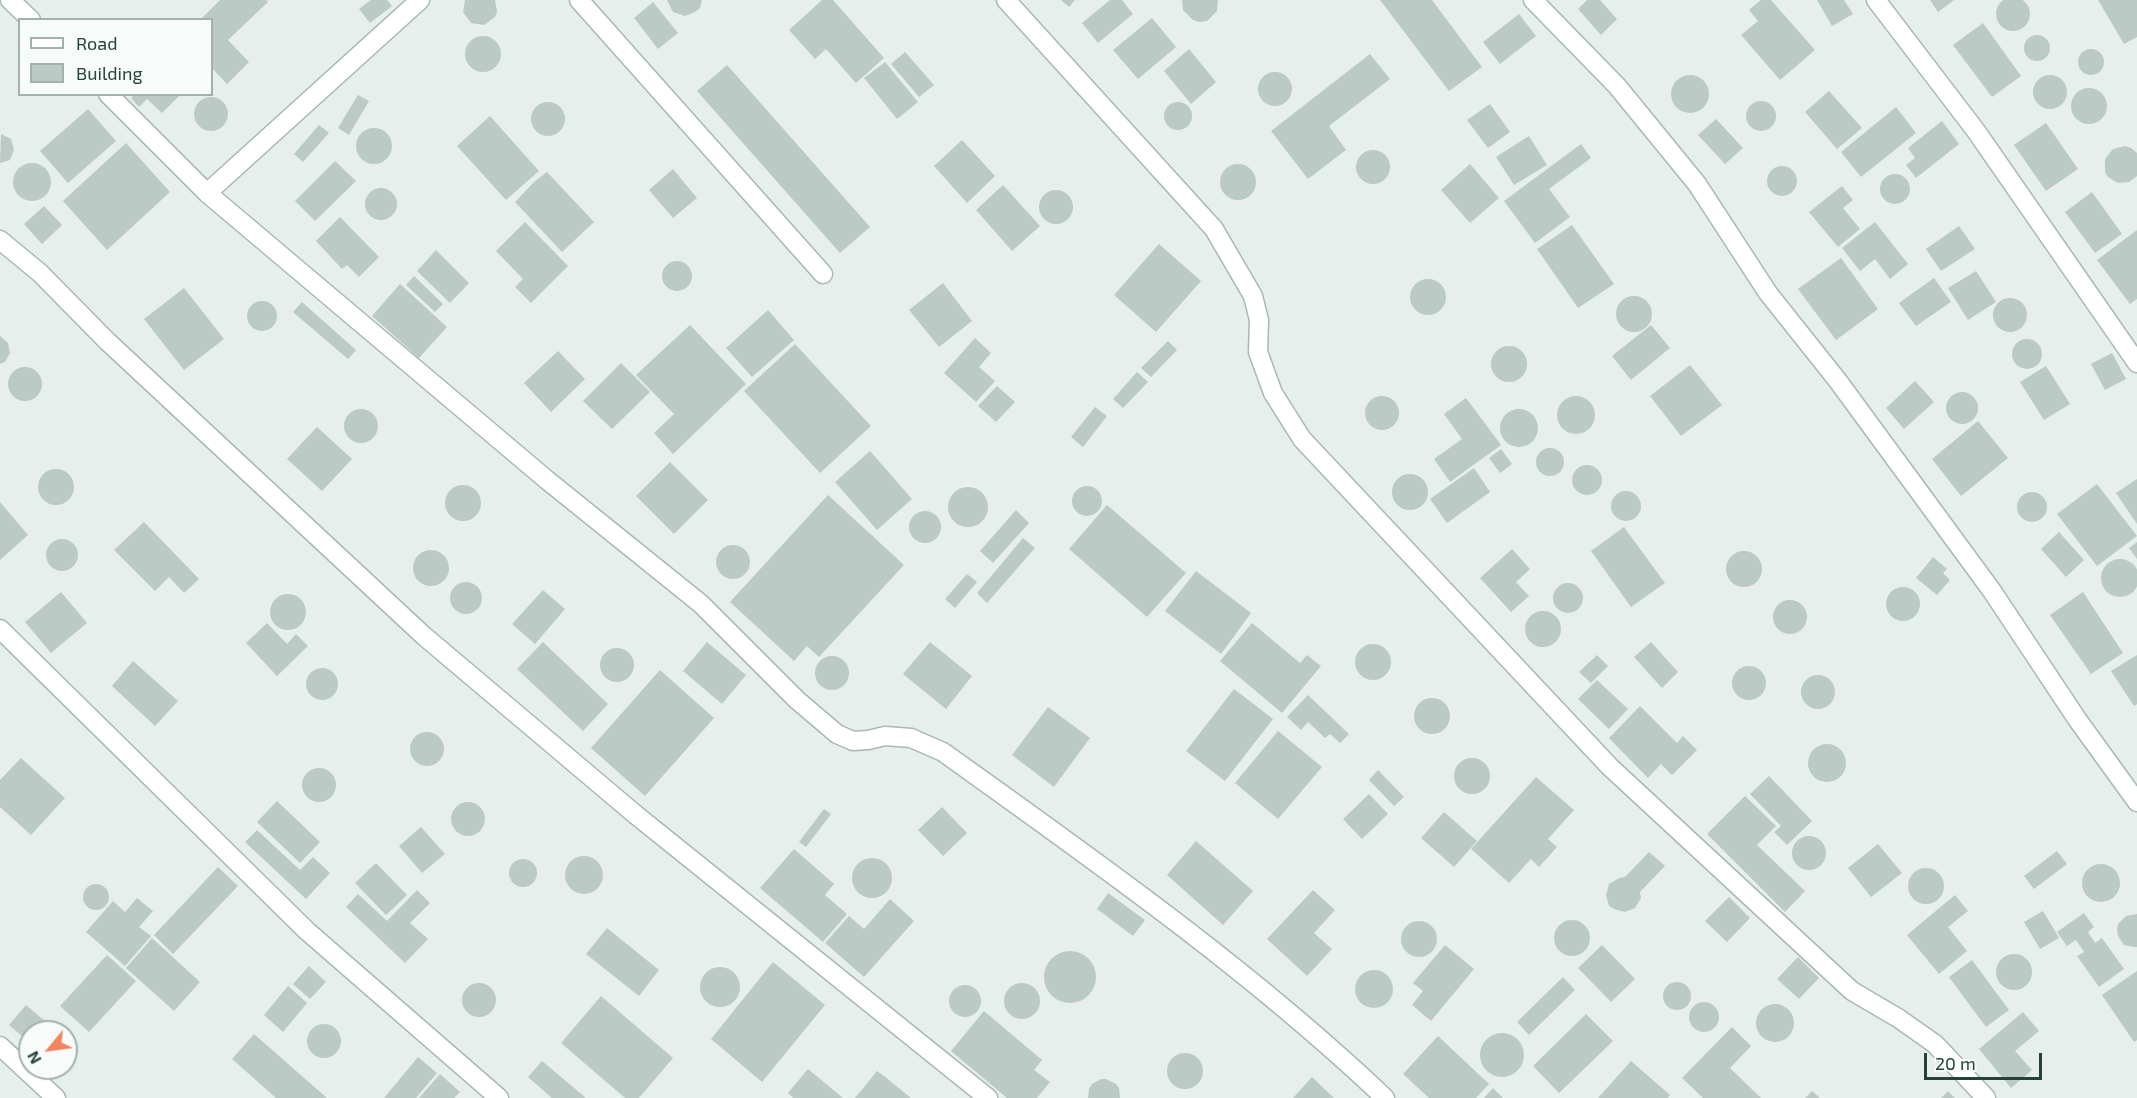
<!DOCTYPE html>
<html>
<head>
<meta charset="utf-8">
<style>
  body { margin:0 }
  #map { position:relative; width:2137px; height:1098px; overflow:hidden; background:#e6efeb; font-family:"Exo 2",sans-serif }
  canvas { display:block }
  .legend { position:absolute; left:18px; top:18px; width:195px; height:78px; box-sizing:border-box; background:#f7fbf9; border:2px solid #a3b1ad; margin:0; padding:8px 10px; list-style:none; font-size:18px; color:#24423a }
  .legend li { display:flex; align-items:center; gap:12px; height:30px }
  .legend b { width:30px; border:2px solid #a3b1ad }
  .north { position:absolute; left:18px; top:1020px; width:60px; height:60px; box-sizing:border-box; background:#f7fbf9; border:2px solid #a3b1ad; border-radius:50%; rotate:241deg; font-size:16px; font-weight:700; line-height:24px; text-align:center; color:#24423a }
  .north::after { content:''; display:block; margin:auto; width:21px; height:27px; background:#f4845f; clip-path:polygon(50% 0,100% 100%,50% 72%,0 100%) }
  .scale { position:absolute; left:1924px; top:1053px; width:118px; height:27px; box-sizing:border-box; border:3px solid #24423a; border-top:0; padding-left:8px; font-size:18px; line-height:21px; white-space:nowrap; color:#24423a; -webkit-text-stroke:4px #f7fbf9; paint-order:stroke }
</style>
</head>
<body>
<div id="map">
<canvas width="2137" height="1098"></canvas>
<ul class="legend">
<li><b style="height:8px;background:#fff"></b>Road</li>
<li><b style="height:16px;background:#bbcac4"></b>Building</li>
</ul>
<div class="north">N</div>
<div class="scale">20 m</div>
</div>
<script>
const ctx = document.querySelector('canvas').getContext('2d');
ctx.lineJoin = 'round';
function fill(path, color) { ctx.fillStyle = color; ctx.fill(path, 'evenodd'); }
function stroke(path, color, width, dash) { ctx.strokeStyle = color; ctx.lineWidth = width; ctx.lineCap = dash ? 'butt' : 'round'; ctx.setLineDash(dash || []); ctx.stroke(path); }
const building = new Path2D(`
  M1996 14a17 17 0 1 1 34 0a17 17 0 1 1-34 0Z
  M220,0H266L268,2L228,40L249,62L227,84L212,68V20H200Z
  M371,0H387L392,6L370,23L359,9Z
  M465,0H495L497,11L495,17L484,25L471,23L463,12Z
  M667,0H702L700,8L695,12L685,16L673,12Z
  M822,0H833L884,58L856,83L826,49L815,59L789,30Z
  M1061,0H1075L1069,7Z
  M1110,0H1122L1133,14L1098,43L1082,23Z
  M1182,0H1218L1217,11L1207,21L1200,22L1193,20L1183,10Z
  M1380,0H1432L1482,67L1449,91Z
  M1587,0H1600L1617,19L1601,35L1578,9Z
  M1761,0H1771L1815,50L1780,80L1741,35L1758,21L1749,10Z
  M1817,0H1844L1853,14L1832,26Z
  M1930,0H1954L1938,12Z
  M2098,0H2137V37L2124,44Z
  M653,2L678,33L658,49L634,18Z
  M1519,14L1536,36L1500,64L1483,42Z
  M1152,18L1176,47L1138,79L1113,50Z
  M1983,23L2021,76L1992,97L1953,45Z
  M2024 48a13 13 0 1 1 26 0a13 13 0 1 1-26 0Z
  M465 54a18 18 0 1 1 36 0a18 18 0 1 1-36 0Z
  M2078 62a13 13 0 1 1 26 0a13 13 0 1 1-26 0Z
  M1189,49L1216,82L1191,104L1164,71Z
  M905,52L934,85L919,97L891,64Z
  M1370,54L1390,79L1329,126L1346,150L1308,179L1271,131Z
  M885,62L918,102L897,119L864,78Z
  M727,65L870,227L840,253L697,91Z
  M1258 89a17 17 0 1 1 34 0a17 17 0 1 1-34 0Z
  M2033 92a17 17 0 1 1 34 0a17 17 0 1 1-34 0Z
  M1671 94a19 19 0 1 1 38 0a19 19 0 1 1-38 0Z
  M2071 106a18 18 0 1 1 36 0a18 18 0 1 1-36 0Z
  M1829,91L1862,128L1837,149L1805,112Z
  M135,94H181L162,113L147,99L139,107L131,98Z
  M358,95L369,101L349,135L338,128Z
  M194 114a17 17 0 1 1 34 0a17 17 0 1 1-34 0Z
  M1746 116a15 15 0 1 1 30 0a15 15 0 1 1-30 0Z
  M1164 116a14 14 0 1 1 28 0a14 14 0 1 1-28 0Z
  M531 119a17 17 0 1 1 34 0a17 17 0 1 1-34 0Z
  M1490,104L1510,132L1488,148L1467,120Z
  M1896,107L1916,133L1861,177L1841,152Z
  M88,109L116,141L68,183L40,151Z
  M490,116L539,171L506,200L457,146Z
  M1716,119L1743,148L1725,164L1698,135Z
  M1942,121L1959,144L1916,178L1906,165L1915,158L1908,148Z
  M2046,123L2078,169L2046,191L2014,145Z
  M319,125L329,133L303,162L294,154Z
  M356 146a18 18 0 1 1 36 0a18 18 0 1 1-36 0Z
  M1,134L11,139L14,150L10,160L0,163Z
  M1529,136L1547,165L1514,185L1496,157Z
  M962,140L995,176L967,203L934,166Z
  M126,143L170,192L107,250L63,201Z
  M1581,144L1591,158L1549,189L1570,217L1535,243L1504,201Z
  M2125,146L2131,148L2137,153V176L2129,182L2118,183L2108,177L2105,172V159L2113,149Z
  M1356 167a17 17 0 1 1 34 0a17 17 0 1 1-34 0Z
  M335,161L356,181L315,221L295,201Z
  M13 182a19 19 0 1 1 38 0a19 19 0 1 1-38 0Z
  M1470,164L1499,198L1470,223L1441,190Z
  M1220 182a18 18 0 1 1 36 0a18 18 0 1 1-36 0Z
  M1767 181a15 15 0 1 1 30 0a15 15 0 1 1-30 0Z
  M673,169L697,198L673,218L649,190Z
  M547,172L594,222L562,252L515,202L535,181Z
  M1880 189a15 15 0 1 1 30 0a15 15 0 1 1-30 0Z
  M1003,185L1040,226L1012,251L976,210Z
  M1842,186L1853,200L1843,208L1860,229L1838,247L1809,212Z
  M365 204a16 16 0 1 1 32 0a16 16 0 1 1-32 0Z
  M1039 207a17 17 0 1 1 34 0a17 17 0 1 1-34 0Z
  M2092,192L2122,234L2095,253L2065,212Z
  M44,206L62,225L42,244L24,224Z
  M340,217L379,257L359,277L347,265L342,269L316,241Z
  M525,222L568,266L531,303L515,287L523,279L496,251Z
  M1875,222L1908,264L1890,279L1875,259L1860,271L1842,248Z
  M1572,225L1614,284L1578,308L1537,249Z
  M1959,226L1975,249L1941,271L1926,249Z
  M2137,230V299L2130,304L2097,260Z
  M1159,244L1201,281L1156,332L1114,295Z
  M436,250L469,283L450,303L417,271Z
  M1841,258L1878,309L1836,340L1798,289Z
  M662 276a15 15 0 1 1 30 0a15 15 0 1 1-30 0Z
  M1976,271L1996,302L1968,320L1948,288Z
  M414,276L443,304L435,312L406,285Z
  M1934,278L1951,302L1916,326L1899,303Z
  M1410 297a18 18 0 1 1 36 0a18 18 0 1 1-36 0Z
  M943,283L972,321L939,347L909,310Z
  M400,284L447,327L419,358L372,316Z
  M184,288L224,339L184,370L144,319Z
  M1616 314a18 18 0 1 1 36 0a18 18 0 1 1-36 0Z
  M1993 315a17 17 0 1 1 34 0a17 17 0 1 1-34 0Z
  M247 316a15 15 0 1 1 30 0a15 15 0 1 1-30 0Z
  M302,302L356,350L348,359L293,312Z
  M768,310L794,340L752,377L726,348Z
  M690,325L746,384L673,454L654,433L674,414L636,375Z
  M1651,325L1670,348L1631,380L1612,356Z
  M0,336L8,343L10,353L5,362L0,364Z
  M975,338L991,353L979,367L995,381L976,402L944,373Z
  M2012 354a15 15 0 1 1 30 0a15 15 0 1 1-30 0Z
  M1168,341L1177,350L1151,377L1141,368Z
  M795,344L871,426L820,473L744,391Z
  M1491 364a18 18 0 1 1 36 0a18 18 0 1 1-36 0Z
  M558,351L585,379L551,412L524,383Z
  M2112,353L2126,379L2105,390L2091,364Z
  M621,363L650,392L612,429L583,401Z
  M1690,365L1722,405L1681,436L1650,396Z
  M2046,366L2070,404L2044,420L2020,382Z
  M8 384a17 17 0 1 1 34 0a17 17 0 1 1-34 0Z
  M1137,372L1148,382L1123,408L1113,399Z
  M1915,381L1934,402L1904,429L1886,408Z
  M997,386L1015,402L996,422L978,406Z
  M1946 408a16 16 0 1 1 32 0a16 16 0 1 1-32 0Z
  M1557 415a19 19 0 1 1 38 0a19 19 0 1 1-38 0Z
  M1365 413a17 17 0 1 1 34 0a17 17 0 1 1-34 0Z
  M1466,398L1501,445L1450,482L1434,459L1462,439L1444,414Z
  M1095,407L1107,416L1083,447L1071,437Z
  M1500 428a19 19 0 1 1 38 0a19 19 0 1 1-38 0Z
  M344 426a17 17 0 1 1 34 0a17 17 0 1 1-34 0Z
  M1978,421L2008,458L1961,496L1932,459Z
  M317,427L352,459L322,491L287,459Z
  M1536 462a14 14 0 1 1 28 0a14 14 0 1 1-28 0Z
  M1501,449L1512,464L1500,473L1489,458Z
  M870,451L912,499L877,530L835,482Z
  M670,462L708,500L674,534L636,496Z
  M1572 480a15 15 0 1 1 30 0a15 15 0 1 1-30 0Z
  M1474,468L1490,492L1447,523L1430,499Z
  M38 487a18 18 0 1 1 36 0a18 18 0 1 1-36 0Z
  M1392 492a18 18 0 1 1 36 0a18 18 0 1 1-36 0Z
  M2137,479V524L2116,493Z
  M2097,484L2137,536L2097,566L2057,514Z
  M445 503a18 18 0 1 1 36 0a18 18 0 1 1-36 0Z
  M1072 501a15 15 0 1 1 30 0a15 15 0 1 1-30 0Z
  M948 507a20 20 0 1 1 40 0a20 20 0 1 1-40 0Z
  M1611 506a15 15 0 1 1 30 0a15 15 0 1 1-30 0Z
  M2017 507a15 15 0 1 1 30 0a15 15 0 1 1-30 0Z
  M828,495L904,565L819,657L807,646L794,661L730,602Z
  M0,502L28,535L0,560Z
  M1107,505L1186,573L1147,617L1069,549Z
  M1016,510L1029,523L993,563L980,551Z
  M909 527a16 16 0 1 1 32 0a16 16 0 1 1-32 0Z
  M144,522L199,579L184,593L169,577L155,591L114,550Z
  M1624,527L1665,583L1631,607L1591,551Z
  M2059,532L2084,560L2066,577L2041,549Z
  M1023,538L1035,548L987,603L977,593Z
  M46 555a16 16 0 1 1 32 0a16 16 0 1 1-32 0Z
  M2137,542V559L2129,548Z
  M716 562a17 17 0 1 1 34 0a17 17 0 1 1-34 0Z
  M1512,549L1530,569L1516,582L1529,596L1511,612L1480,578Z
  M413 568a18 18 0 1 1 36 0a18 18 0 1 1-36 0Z
  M1726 569a18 18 0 1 1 36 0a18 18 0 1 1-36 0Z
  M1933,557L1947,569L1943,573L1950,580L1937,595L1916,578Z
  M2101 578a19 19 0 1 1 38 0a19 19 0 1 1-38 0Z
  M1196,571L1251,613L1221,654L1165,611Z
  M967,574L977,582L955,608L945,599Z
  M450 598a16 16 0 1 1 32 0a16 16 0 1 1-32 0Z
  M1553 598a15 15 0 1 1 30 0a15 15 0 1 1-30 0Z
  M1886 604a17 17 0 1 1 34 0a17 17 0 1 1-34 0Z
  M543,590L565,609L535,644L512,624Z
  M61,592L87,623L51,653L25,622Z
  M2083,592L2123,653L2091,674L2050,615Z
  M270 612a18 18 0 1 1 36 0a18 18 0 1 1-36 0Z
  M1773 617a17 17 0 1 1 34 0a17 17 0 1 1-34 0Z
  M1525 629a18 18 0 1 1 36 0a18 18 0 1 1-36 0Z
  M267,623L287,644L296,634L308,646L277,676L246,643Z
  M1252,623L1300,663L1307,655L1321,666L1282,713L1220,661Z
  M543,642L608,704L583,731L517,669Z
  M707,642L746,675L722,704L683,671Z
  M930,642L972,676L946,709L903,674Z
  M1651,642L1678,672L1662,688L1634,657Z
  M1355 662a18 18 0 1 1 36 0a18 18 0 1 1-36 0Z
  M600 665a17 17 0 1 1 34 0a17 17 0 1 1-34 0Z
  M1597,655L1608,666L1591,683L1579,672Z
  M2137,655V704L2134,706L2111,671Z
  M815 673a17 17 0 1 1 34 0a17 17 0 1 1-34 0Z
  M133,661L178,701L155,726L112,686Z
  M1732 683a17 17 0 1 1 34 0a17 17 0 1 1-34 0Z
  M306 684a16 16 0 1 1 32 0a16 16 0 1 1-32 0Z
  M660,670L714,718L645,796L591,748Z
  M1801 692a17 17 0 1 1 34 0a17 17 0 1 1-34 0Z
  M1597,680L1628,709L1609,729L1578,699Z
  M1234,689L1273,719L1225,781L1186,751Z
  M1308,695L1349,734L1340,743L1330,734L1325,738L1308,722L1301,730L1287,717Z
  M1414 716a18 18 0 1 1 36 0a18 18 0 1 1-36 0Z
  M1640,706L1677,743L1683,736L1697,750L1672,775L1661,764L1648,778L1609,738Z
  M1048,707L1090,738L1054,787L1012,755Z
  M1278,731L1322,767L1278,819L1235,783Z
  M410 749a17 17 0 1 1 34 0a17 17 0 1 1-34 0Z
  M1808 763a19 19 0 1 1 38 0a19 19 0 1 1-38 0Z
  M21,758L65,798L31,835L0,807V780Z
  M1454 776a18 18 0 1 1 36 0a18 18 0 1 1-36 0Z
  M302 785a17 17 0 1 1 34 0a17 17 0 1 1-34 0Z
  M1378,770L1404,797L1394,806L1369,780Z
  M1769,776L1812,821L1787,845L1774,832L1781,826L1750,794Z
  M1536,777L1574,810L1548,839L1557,847L1539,867L1531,859L1509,883L1471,849Z
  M1369,794L1388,814L1362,839L1343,819Z
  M1745,796L1776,826L1757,845L1805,891L1785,912L1707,834Z
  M277,801L320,842L300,863L257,822Z
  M451 819a17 17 0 1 1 34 0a17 17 0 1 1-34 0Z
  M942,807L967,833L943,856L918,830Z
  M824,809L831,814L806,847L799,842Z
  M1444,812L1477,841L1454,867L1421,838Z
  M421,827L445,854L422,873L399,846Z
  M257,830L300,870L313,857L330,873L306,899L245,842Z
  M1792 853a17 17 0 1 1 34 0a17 17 0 1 1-34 0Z
  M1196,841L1253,891L1223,925L1167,875Z
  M1878,844L1902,873L1871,897L1848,868Z
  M794,849L834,884L825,895L847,914L823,942L760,888Z
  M2057,851L2067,864L2034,889L2024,876Z
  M1649,852L1665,866L1640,892L1641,898L1635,908L1625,912L1614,909L1609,906L1606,895L1609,884L1619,878L1625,877Z
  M565 875a19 19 0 1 1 38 0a19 19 0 1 1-38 0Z
  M852 878a20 20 0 1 1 40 0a20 20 0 1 1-40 0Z
  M509 873a14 14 0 1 1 28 0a14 14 0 1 1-28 0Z
  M376,863L407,895L386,915L355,883Z
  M2082 883a19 19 0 1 1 38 0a19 19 0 1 1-38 0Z
  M218,867L238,886L173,954L154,935Z
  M1908 886a18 18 0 1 1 36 0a18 18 0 1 1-36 0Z
  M83 897a13 13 0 1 1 26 0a13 13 0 1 1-26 0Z
  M417,890L430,903L410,923L428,939L405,963L346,907L358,894L387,921Z
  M1313,890L1335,910L1314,933L1332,949L1307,976L1267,939Z
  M1108,893L1145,920L1133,936L1097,909Z
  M1955,895L1968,911L1948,927L1967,951L1939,974L1907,935Z
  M1729,897L1750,918L1727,942L1705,921Z
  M137,898L153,911L139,927L151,936L125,966L86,932L113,901L125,912Z
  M890,899L914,921L864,977L825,943L849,916L864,929Z
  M2043,911L2059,938L2040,949L2024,922Z
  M2084,913L2094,927L2088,932L2095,943L2102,938L2124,969L2099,987L2077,956L2084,952L2076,940L2067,946L2057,932Z
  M2137,914V947H2134L2124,945L2118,936L2117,930L2118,924L2126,916Z
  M1554 938a18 18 0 1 1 36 0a18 18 0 1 1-36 0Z
  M1401 939a18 18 0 1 1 36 0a18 18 0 1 1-36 0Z
  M607,928L659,970L639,996L586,954Z
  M152,938L200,982L174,1011L126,968Z
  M1445,945L1474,969L1431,1021L1412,1005L1423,991L1413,983Z
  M1602,945L1635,979L1611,1002L1578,968Z
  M1044 977a26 26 0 1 1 52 0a26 26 0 1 1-52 0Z
  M1996 972a18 18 0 1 1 36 0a18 18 0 1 1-36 0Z
  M107,955L136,981L89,1032L60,1006Z
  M1798,957L1819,978L1799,999L1777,979Z
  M1972,960L2009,1010L1986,1027L1949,977Z
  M773,962L825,1005L762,1082L711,1039Z
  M309,966L326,982L310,999L293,984Z
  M700 987a20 20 0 1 1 40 0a20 20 0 1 1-40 0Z
  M1355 989a19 19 0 1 1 38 0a19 19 0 1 1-38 0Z
  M2137,971V1040L2134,1042L2102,995Z
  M1563,977L1575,990L1529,1035L1517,1022Z
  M1663 996a14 14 0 1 1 28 0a14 14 0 1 1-28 0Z
  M462 1000a17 17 0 1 1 34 0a17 17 0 1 1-34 0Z
  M1004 1001a18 18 0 1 1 36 0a18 18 0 1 1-36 0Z
  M949 1001a16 16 0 1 1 32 0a16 16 0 1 1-32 0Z
  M288,986L307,1003L283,1032L264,1015Z
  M601,996L673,1058L639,1098H625L561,1043Z
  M1689 1017a15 15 0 1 1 30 0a15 15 0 1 1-30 0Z
  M1756 1023a19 19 0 1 1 38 0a19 19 0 1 1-38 0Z
  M26,1005L58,1032H30V1043L9,1025Z
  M984,1011L1042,1060L1034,1070L1050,1082L1037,1098H1007L951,1051Z
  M2023,1012L2039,1031L2015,1051L2032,1070L2011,1088L1979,1049Z
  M1586,1014L1613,1041L1559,1093L1533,1066Z
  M307 1041a17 17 0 1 1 34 0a17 17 0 1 1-34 0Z
  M1732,1027L1751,1046L1730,1068L1761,1098H1703L1682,1078Z
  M1480 1055a22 22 0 1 1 44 0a22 22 0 1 1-44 0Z
  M254,1034L327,1098H276L232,1059Z
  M1438,1036L1489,1084L1476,1098H1429L1403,1074Z
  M1167 1071a18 18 0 1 1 36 0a18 18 0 1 1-36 0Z
  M418,1057L437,1073L416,1098H384Z
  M542,1061L586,1098H552L528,1077Z
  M1631,1061L1670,1095L1668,1098H1598Z
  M808,1069L843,1098H793L788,1093Z
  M877,1071L884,1076L911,1098H855Z
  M440,1074L460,1092L454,1098H419Z
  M1312,1077L1334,1098H1293Z
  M1101,1079H1106L1116,1084L1119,1088L1120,1098H1088L1089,1089L1092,1084Z
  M1493,1088L1503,1098H1484Z
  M1812,1091L1820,1098H1805Z
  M1948,1091L1955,1098H1941Z`);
const minor = new Path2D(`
  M10,0L31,20
  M579,0L823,274
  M1006,0L1214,229L1253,296L1259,320L1258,352L1273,393L1302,439L1610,767L1852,991L1898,1018L1935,1044L1986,1098
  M1533,0L1617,86L1697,184L1768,293L1838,381L1992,591L2077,719L2137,802
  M1876,0L1976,131L2137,363
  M108,94L207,193L547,480L701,604L797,700L837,734L853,741L868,740L885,736L911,738L943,752C1095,861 1249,969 1385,1098
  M207,193L420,0
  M0,240L40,273L107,341L424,636L636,815L988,1098
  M0,629L307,931L499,1098
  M0,1046L56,1098`);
fill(building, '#bbcac4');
stroke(minor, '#a8b8b2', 21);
stroke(minor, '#fff', 18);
</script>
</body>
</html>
